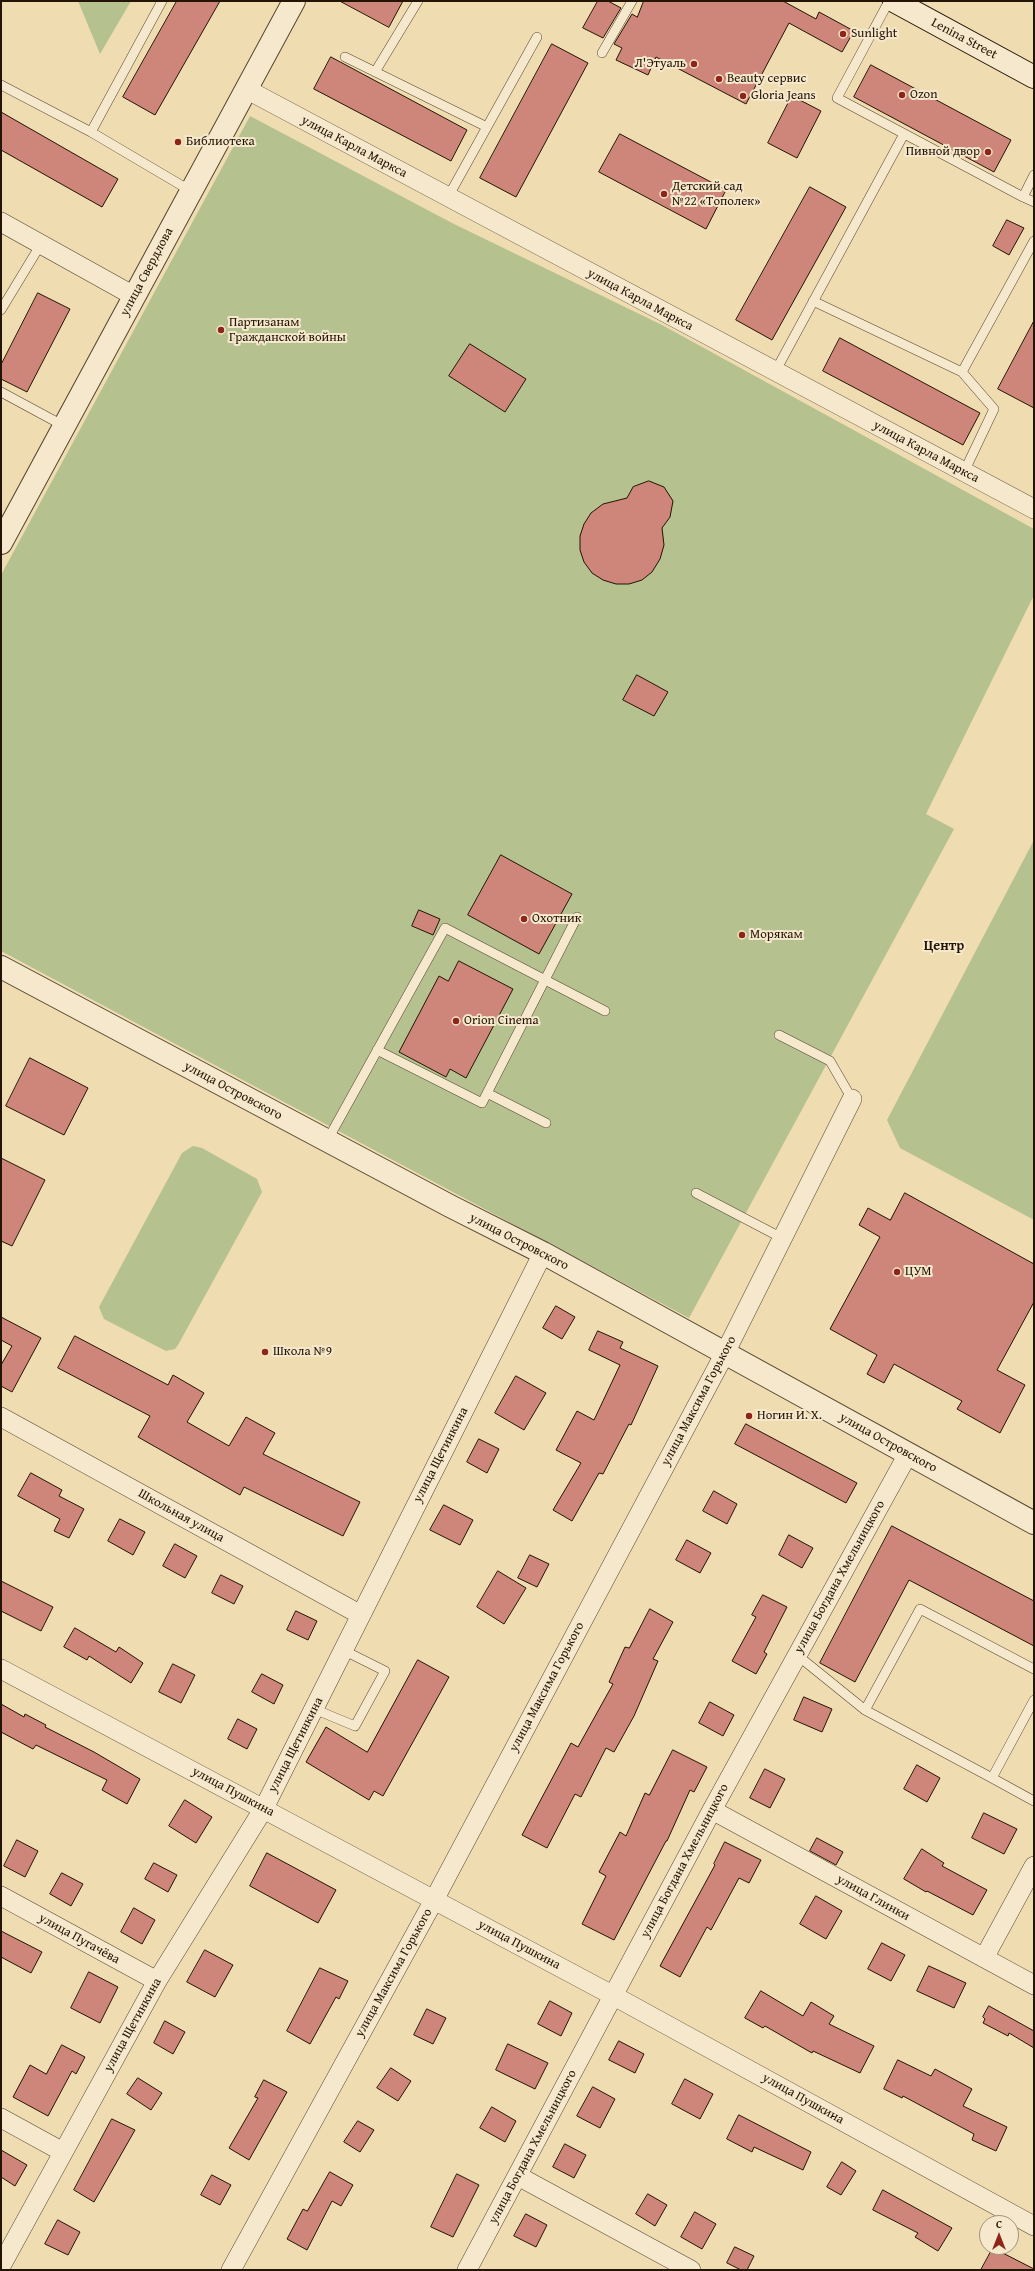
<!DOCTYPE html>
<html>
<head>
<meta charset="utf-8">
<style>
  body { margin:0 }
  #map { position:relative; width:1035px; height:2271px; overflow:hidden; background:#efdcb1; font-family:"Gentium Book Plus",serif }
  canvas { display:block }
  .frame { position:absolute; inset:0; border:2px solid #231404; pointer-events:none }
  .north { position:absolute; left:979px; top:2215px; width:40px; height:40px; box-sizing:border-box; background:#f5e8cc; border:1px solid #a1937c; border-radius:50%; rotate:0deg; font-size:11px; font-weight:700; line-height:16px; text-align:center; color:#231404 }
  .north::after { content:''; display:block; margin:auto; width:14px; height:18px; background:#8f2418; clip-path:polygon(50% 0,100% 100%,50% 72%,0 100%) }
</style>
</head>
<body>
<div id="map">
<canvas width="1035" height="2271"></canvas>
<div class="frame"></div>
<div class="north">С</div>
</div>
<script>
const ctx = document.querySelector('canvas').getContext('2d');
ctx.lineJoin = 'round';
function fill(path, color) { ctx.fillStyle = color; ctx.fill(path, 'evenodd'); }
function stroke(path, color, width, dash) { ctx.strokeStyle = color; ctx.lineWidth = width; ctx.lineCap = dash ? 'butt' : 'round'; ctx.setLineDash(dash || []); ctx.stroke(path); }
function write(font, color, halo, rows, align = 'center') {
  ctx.font = font + ' "Gentium Book Plus",serif'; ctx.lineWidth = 4; ctx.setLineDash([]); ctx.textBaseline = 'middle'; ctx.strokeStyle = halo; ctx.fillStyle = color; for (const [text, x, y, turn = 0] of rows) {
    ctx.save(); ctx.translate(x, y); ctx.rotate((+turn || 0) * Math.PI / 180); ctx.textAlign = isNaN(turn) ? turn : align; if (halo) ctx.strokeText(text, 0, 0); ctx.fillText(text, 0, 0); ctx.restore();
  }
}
const green = new Path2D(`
  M78,1H131L100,54Z
  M250,116L452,223L662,325L1034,529V595L926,814L954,829L689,1318L1,951V575Z
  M1034,840V1220L900,1148L887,1120Z
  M193,1146L202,1148L257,1179L262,1192L178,1345L175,1349L166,1351L104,1319L99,1307L182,1153Z`);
const building = new Path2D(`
  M177,1H220L155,115L123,97Z
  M340,1H403L389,27Z
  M598,1H608L621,8L603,38L583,28Z
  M644,1H783L816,19L819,12L854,31L842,52L789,23L746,104L656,57L648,75L616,60L622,48L614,44L632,14L637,17Z
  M552,44L588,63L516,197L480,178Z
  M331,57L467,130L451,161L314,89Z
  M871,65L1011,140L994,172L854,97Z
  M792,96L821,111L797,158L768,143Z
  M1,112L118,179L102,207L1,150Z
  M620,134L726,190L706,229L599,172Z
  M810,187L846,207L772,340L736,320Z
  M1007,220L1024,228L1009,255L993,246Z
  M38,293L70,309L27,392L1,379V365Z
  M1034,321V408L998,389Z
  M840,338L980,413L963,445L823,371Z
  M470,344L526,379L505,412L449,376Z
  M649,481L664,487L673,501L670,517L662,528L664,545L660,559L652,572L642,580L629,584H616L603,580L592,573L584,562L580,550V536L584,524L591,513L603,504L627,498L633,487Z
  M637,675L668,692L654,716L623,700Z
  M501,855L572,894L539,954L468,915Z
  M419,910L440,919L433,935L412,926Z
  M459,961L513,989L466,1078L450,1069L446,1077L399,1052L439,976L448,981Z
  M30,1058L88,1088L64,1135L6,1106Z
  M1,1158L45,1180L12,1246L1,1241Z
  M905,1193L1034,1264V1302L997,1370L1025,1385L1000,1433L957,1409L962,1401L894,1364L884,1383L867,1374L877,1355L830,1329L880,1237L859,1225L868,1208L890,1220Z
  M556,1306L575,1317L562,1339L543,1328Z
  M1,1317L41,1338L12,1392L1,1386V1365L12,1346L1,1340Z
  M598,1331L623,1342L620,1348L658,1366L631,1425L629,1424L603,1474L599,1473L572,1521L553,1510L581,1463L556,1450L577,1411L594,1420L620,1365L589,1350Z
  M75,1336L168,1385L173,1375L204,1393L187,1422L229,1446L246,1417L275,1433L263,1454L360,1502L343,1536L244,1487L240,1495L138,1437L150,1416L58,1368Z
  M516,1376L546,1393L524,1430L495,1413Z
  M746,1424L857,1483L846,1503L735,1444Z
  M479,1439L499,1449L487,1473L467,1462Z
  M31,1473L62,1490L59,1496L84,1509L69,1538L54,1531L60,1519L18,1496Z
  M714,1491L737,1504L727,1524L703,1511Z
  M444,1505L473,1520L460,1545L430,1530Z
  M120,1519L145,1532L133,1555L108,1541Z
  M892,1526L1034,1601V1646L909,1580L855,1682L820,1663Z
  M789,1535L813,1548L802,1568L779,1555Z
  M687,1540L711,1553L700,1573L676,1560Z
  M175,1544L197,1556L185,1578L163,1566Z
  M530,1555L549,1564L537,1587L518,1578Z
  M498,1571L526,1588L504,1624L477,1607Z
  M221,1575L243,1586L234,1604L212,1593Z
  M1,1581L53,1607L41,1631L1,1611Z
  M763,1595L787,1607L764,1652L767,1654L756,1674L732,1661L756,1617L752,1615Z
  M650,1609L673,1622L653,1659L658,1661L634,1716L614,1752L606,1748L581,1797L575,1794L547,1848L522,1835L571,1743L578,1747L613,1684L609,1682L625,1647L629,1648Z
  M296,1611L317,1621L308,1640L287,1630Z
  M75,1628L116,1652L119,1647L143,1663L131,1683L89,1656L87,1660L64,1647Z
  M418,1660L449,1677L383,1796L374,1791L369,1800L306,1762L326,1727L367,1752Z
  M173,1664L195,1675L181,1703L159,1692Z
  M262,1674L283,1685L274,1704L252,1692Z
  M804,1697L832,1709L822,1732L794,1720Z
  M710,1702L734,1715L723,1736L699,1723Z
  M1,1704L24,1717L25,1714L46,1725L45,1727L94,1752L140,1779L127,1804L102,1790L107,1780L36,1745L33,1749L1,1732Z
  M238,1719L257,1729L247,1749L228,1739Z
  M673,1750L707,1767L694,1792L690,1790L667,1841H666L614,1940L582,1924L606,1876L599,1872L620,1832L626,1836L645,1793L649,1795Z
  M917,1765L940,1778L927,1802L904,1789Z
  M765,1769L785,1779L770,1808L750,1798Z
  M185,1800L212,1817L196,1843L169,1826Z
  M984,1813L1017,1829L1004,1854L972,1838Z
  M817,1838L843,1852L836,1865L810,1851Z
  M17,1840L38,1851L25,1877L4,1866Z
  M725,1842L761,1860L749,1883L739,1878L711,1930L707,1927L680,1977L660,1966L715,1865L714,1864Z
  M922,1849L944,1863L942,1866L987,1890L973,1915L927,1891L926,1892L904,1879Z
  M267,1853L336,1890L318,1923L250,1886Z
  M154,1863L177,1875L168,1892L145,1879Z
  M62,1873L83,1884L71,1906L50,1894Z
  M816,1896L842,1911L826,1939L800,1924Z
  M134,1908L155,1920L142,1944L121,1932Z
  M1,1931L42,1952L31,1973L1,1957Z
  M882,1943L905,1955L891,1981L868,1969Z
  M205,1950L233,1965L215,1997L187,1982Z
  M929,1966L966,1983L954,2008L917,1991Z
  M320,1968L348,1981L339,1999L336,1997L310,2044L287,2031Z
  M89,1972L118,1987L100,2023L71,2008Z
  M761,1991L803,2016L811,2002L834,2016L829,2024L874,2046L860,2073L813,2051L812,2053L765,2026L763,2028L745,2018Z
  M550,2001L572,2013L561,2036L538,2024Z
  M989,2006L1034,2031V2048L1009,2033L1008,2036L983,2023L985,2019L983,2017Z
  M427,2009L446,2018L433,2044L414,2035Z
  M165,2021L185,2032L173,2054L154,2043Z
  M619,2041L644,2054L635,2073L609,2060Z
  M508,2044L548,2063L535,2089L496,2070Z
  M62,2045L85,2057L76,2074L72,2071L48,2116L13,2097L30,2065L46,2074Z
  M898,2060L931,2076L935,2069L972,2089L963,2106L1007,2127L996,2151L972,2140L974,2134L903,2096L902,2098L884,2089Z
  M391,2068L411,2081L398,2101L377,2088Z
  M138,2078L162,2093L151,2110L127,2094Z
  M685,2079L713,2094L700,2119L672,2104Z
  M264,2080L287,2092L249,2160L229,2148L258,2098L255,2097Z
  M593,2087L615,2099L600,2128L577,2116Z
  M492,2107L516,2121L505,2142L480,2128Z
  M739,2115L811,2152L803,2170L754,2147L752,2152L727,2139Z
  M112,2119L135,2130L94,2202L74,2190Z
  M358,2121L374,2130L360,2152L344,2142Z
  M565,2144L586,2155L574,2178L553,2167Z
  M1,2150L27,2165L15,2186L1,2177Z
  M842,2162L856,2171L841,2195L827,2187Z
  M330,2172L353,2185L341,2206L332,2201L307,2250L287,2239L303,2209L307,2211Z
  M457,2174L479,2185L453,2237L431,2227Z
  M212,2175L231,2185L220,2205L201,2195Z
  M883,2190L952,2228L938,2251L915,2237L918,2233L873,2210Z
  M648,2194L667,2205L655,2226L636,2214Z
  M695,2212L716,2224L702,2249L681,2237Z
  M526,2214L547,2225L536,2247L514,2236Z
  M58,2220L80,2232L68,2255L45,2244Z
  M735,2247L754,2256L747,2270H741L727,2263Z
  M993,2248L1034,2269V2270H981Z`);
const service = new Path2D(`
  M162,1L91,132L191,191
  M889,1L837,98L1023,197L1034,175
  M602,53L632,1
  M345,57L487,127
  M375,72L418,1
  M1,85L91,132
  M448,197L537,37
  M1023,197L1034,202
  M813,301L962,372L1034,241
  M1,310L41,244
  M775,372L904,134
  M962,372L994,409L964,472
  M1,392L64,426
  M779,1035L830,1061L852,1099
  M377,1050L482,1103L577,917
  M487,1093L546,1123
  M327,1141L445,928L605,1011
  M696,1193L782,1238
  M797,1655L865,1710L992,1778L1034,1700
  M314,1709L355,1726L385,1671L343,1650
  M865,1710L920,1609L1034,1669
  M992,1778L1034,1801`);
const minor = new Path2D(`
  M246,89L1034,509
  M1,222L134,296
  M1,1417L361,1615
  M1,1669L614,1996L1034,2226
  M712,1810L1034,1985
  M1,1896L157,1981
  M984,1958L1034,1866
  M1,2118L63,2152
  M518,2176L691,2270
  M1,2266L157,1981L264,1808L543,1253
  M231,2270L434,1900L725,1353L852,1099
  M467,2270L712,1810L908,1454`);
const tertiary = new Path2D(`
  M1,543L294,1
  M1,967L450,1206L543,1253L1034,1523`);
const secondary = new Path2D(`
  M894,1L1034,77`);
const markers = [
  [843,34,4,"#8f2418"],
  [694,64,4,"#8f2418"],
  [719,79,4,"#8f2418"],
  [902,95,4,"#8f2418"],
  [743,96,4,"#8f2418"],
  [178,142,4,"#8f2418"],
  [988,152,4,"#8f2418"],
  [664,194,4,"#8f2418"],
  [221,330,4,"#8f2418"],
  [524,919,4,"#8f2418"],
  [742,935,4,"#8f2418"],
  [456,1021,4,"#8f2418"],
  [897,1272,4,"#8f2418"],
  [265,1352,4,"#8f2418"],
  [749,1416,4,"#8f2418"]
];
const poiNames = [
  ["Sunlight",851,34],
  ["Л'Этуаль",686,64,"right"],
  ["Beauty сервис",727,79],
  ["Ozon",910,95],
  ["Gloria Jeans",751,96],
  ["Библиотека",186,142],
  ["Пивной двор",980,152,"right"],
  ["Детский сад",672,187],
  ["№22 «Тополек»",672,202],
  ["Партизанам",229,323],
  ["Гражданской войны",229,338],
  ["Охотник",532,919],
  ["Морякам",750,935],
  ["Orion Cinema",464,1021],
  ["ЦУМ",905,1272],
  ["Школа №9",273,1352],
  ["Ногин И. Х.",757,1416]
];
const streetNames = [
  ["Lenina Street",964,39,28],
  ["улица Карла Маркса",354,147,28],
  ["улица Свердлова",147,272,-62],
  ["улица Карла Маркса",640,300,28],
  ["улица Карла Маркса",926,452,28],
  ["улица Островского",233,1091,28],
  ["улица Островского",519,1242,27],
  ["улица Максима Горького",699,1401,-62],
  ["улица Островского",888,1443,29],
  ["улица Щетинкина",441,1455,-63],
  ["Школьная улица",181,1516,29],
  ["улица Богдана Хмельницкого",840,1577,-61],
  ["улица Максима Горького",547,1687,-62],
  ["улица Щетинкина",296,1745,-63],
  ["улица Пушкина",233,1792,28],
  ["улица Богдана Хмельницкого",685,1861,-62],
  ["улица Глинки",873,1898,29],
  ["улица Пугачёва",79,1939,29],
  ["улица Пушкина",519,1945,28],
  ["улица Максима Горького",394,1973,-61],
  ["улица Щетинкина",133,2025,-61],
  ["улица Пушкина",803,2099,29],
  ["улица Богдана Хмельницкого",533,2147,-62]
];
const neighbourhoodNames = [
  ["Центр",944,946]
];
fill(green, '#b5c18f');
fill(building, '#ce857a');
stroke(building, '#231404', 1);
stroke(service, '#56462f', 10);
stroke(minor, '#56462f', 20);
stroke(tertiary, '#56462f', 24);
stroke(secondary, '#231404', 24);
stroke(service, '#f5e8cc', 9);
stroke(minor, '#f5e8cc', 19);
stroke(tertiary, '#f5e8cc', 22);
stroke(secondary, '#f5e8cc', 22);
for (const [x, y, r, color] of markers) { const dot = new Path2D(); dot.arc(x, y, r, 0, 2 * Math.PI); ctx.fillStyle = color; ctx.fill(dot); stroke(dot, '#f5e8cc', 1.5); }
write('13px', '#231404', '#f5e8cc', poiNames, 'left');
write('13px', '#231404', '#f5e8cc', streetNames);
write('bold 14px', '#231404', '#f5e8cc', neighbourhoodNames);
</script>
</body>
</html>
